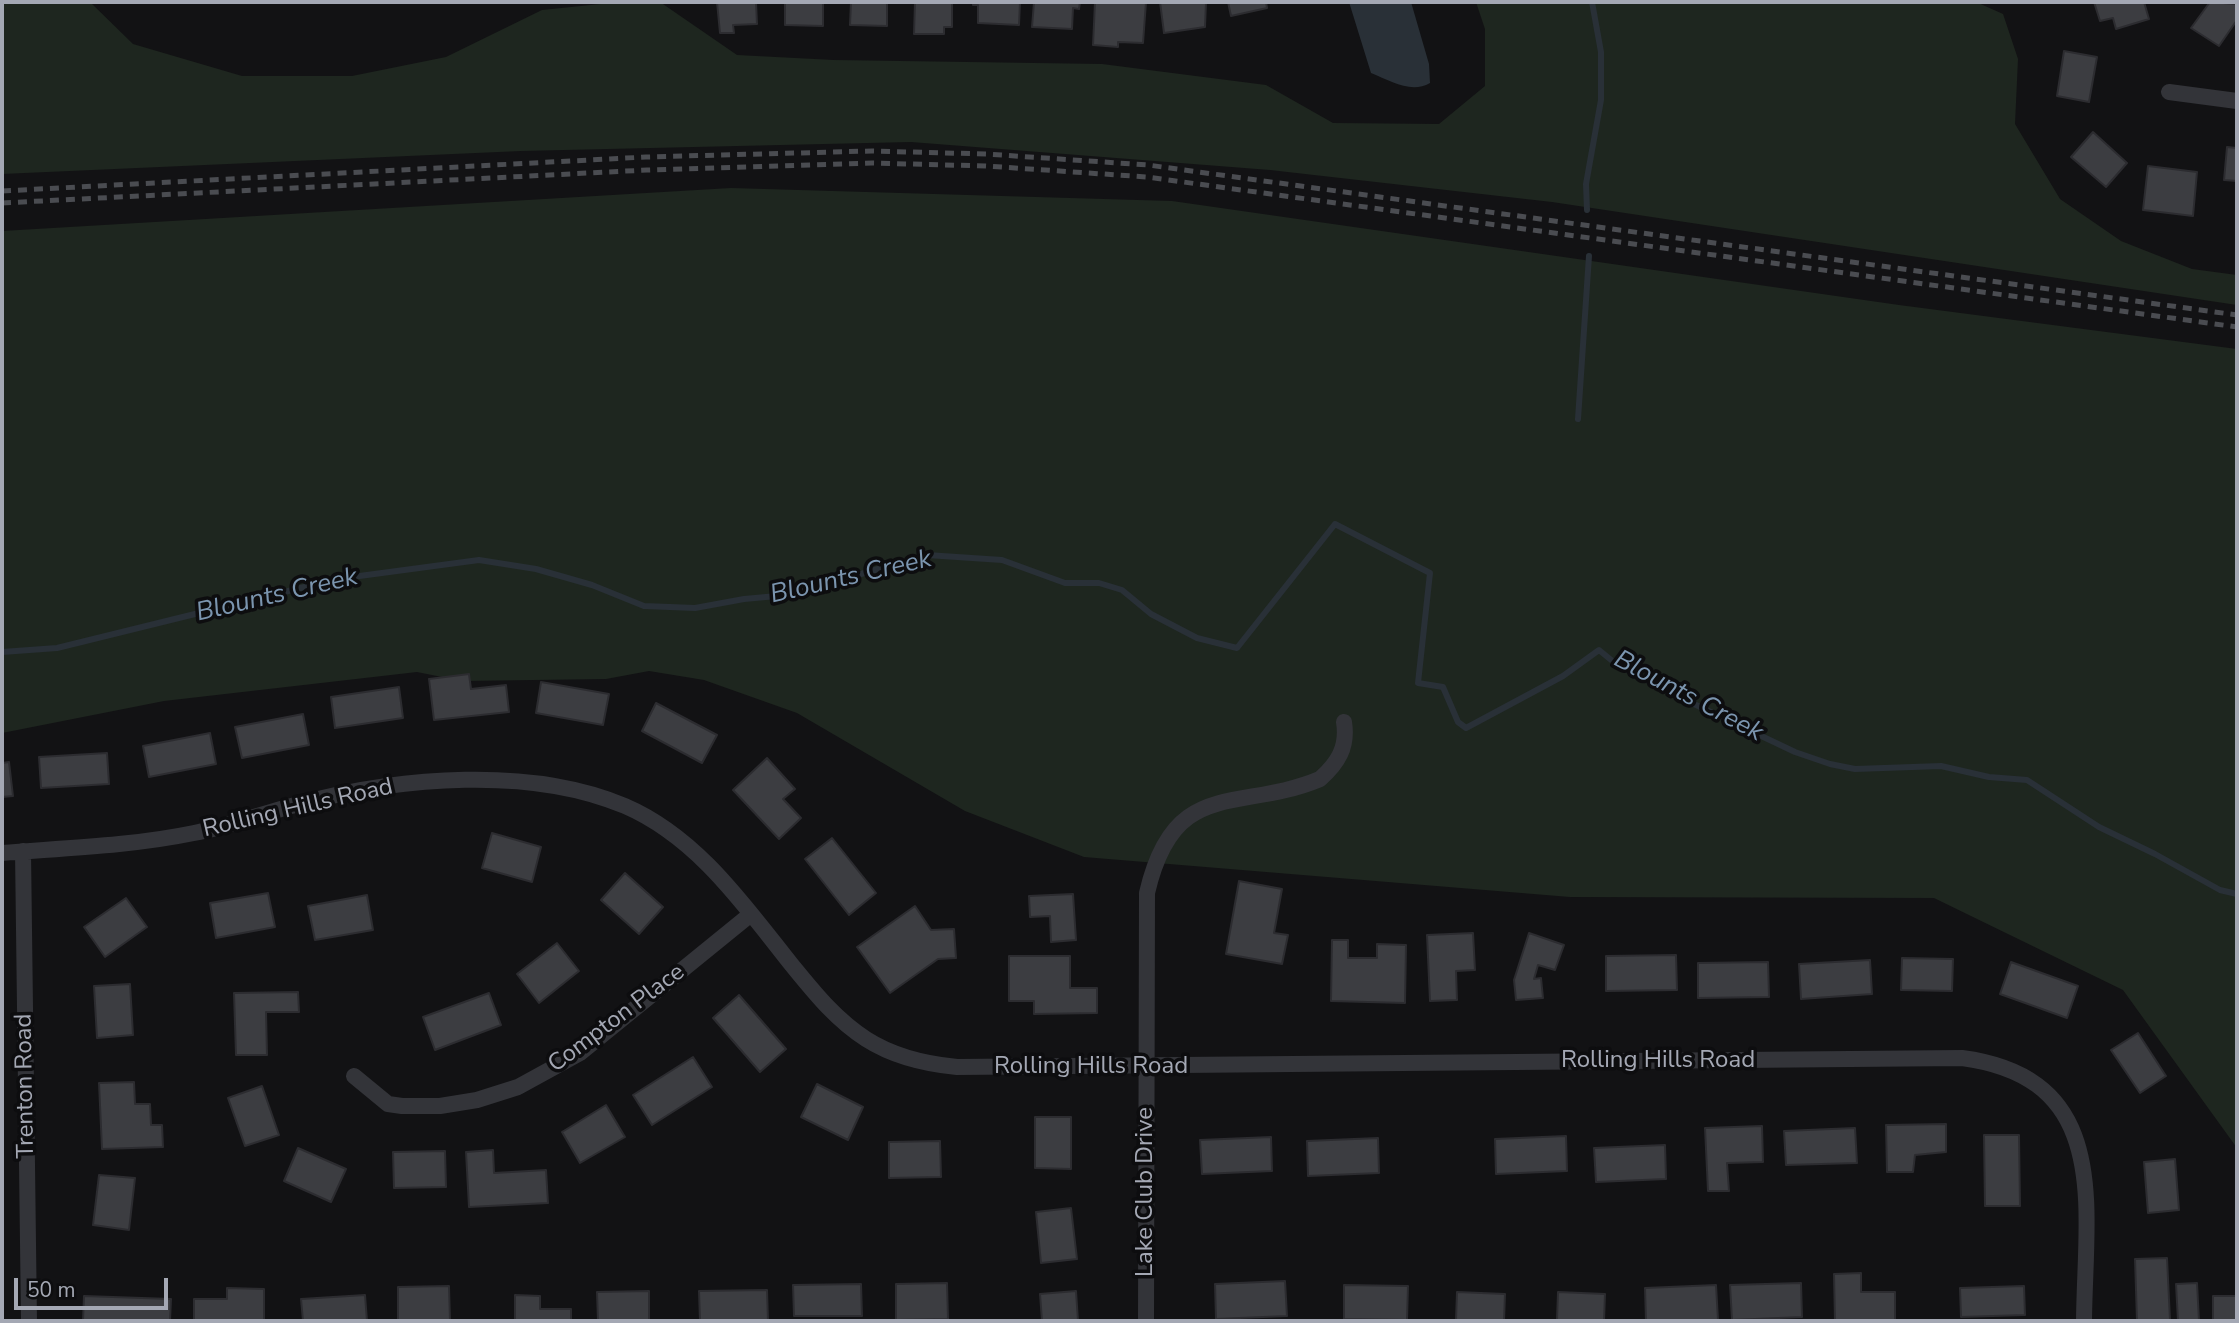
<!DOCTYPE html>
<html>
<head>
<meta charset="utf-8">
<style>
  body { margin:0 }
  #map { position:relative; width:2239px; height:1323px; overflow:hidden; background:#121214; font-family:"Nunito Sans",sans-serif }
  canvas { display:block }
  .frame { position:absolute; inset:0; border:4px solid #a4a8b4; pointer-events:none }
  .scale { position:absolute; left:14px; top:1278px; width:154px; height:32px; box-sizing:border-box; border:4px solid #a4a8b4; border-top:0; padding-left:9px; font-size:21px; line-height:24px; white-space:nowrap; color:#a4a8b4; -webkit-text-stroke:5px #0d0d0f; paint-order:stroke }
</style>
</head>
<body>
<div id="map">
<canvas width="2239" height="1323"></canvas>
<div class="frame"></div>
<div class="scale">50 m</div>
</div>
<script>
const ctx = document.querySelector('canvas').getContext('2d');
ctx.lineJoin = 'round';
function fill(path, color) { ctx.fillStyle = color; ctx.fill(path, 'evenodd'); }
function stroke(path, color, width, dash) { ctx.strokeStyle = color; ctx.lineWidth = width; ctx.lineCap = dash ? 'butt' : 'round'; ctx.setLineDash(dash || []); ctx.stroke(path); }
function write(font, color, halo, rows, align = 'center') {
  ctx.font = font + ' "Nunito Sans",sans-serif'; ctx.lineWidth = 7; ctx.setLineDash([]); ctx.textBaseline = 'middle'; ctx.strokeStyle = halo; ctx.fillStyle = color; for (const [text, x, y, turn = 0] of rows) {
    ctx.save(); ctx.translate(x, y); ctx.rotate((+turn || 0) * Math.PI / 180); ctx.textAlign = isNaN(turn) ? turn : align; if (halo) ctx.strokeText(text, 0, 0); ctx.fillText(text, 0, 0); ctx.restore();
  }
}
const green = new Path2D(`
  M2,2H90L133,44L242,76H352L446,57L542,10L620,2H660L737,55L834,60L1102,64L1266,85L1333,123L1439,124L1485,86V29L1476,2H1976L2003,14L2018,59L2015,124L2060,199L2121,241L2192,269L2237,275V305L1552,202L1270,170L911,142L521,151L2,174Z
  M731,188L1172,201L1899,305L2237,349V1148L2123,990L1934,898L1570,897L1084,857L965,811L797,713L704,680L649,671L606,679L462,681L417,672L164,701L2,733V231Z`);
const water = new Path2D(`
  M1349,2H1411L1429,64L1430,83C1411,94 1391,81 1371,73Z`);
const stream = new Path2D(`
  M1587,210L1586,184L1601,100V52L1592,2
  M1578,419L1589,256
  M2,652L57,648L337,579L479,560L536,569L592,585L644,606L695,608L744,599L788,595L927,555L1002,560L1065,583H1099L1122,590L1151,614L1197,638L1237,648L1335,524L1430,573L1418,683L1443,687L1458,722L1466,728L1563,676L1599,650L1616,664L1694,704L1795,752L1830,764L1855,769L1941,766L1989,777L2027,780L2099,827L2155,854L2220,890L2237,894`);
const building = new Path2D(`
  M717,2H756L757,24L733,25L734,33H720Z
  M785,2H823V26L785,25Z
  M851,2H887V26L850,25Z
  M915,2H952V27H944V34H914Z
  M973,2H1020L1019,25L978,23V5H973Z
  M1034,2H1080L1079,9L1073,8L1072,29L1032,27Z
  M1095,2H1146L1143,43L1118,42V47L1093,45Z
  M1160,2H1206L1205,27L1164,33Z
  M1228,2H1266L1267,8L1231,16Z
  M2094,2H2144L2149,19L2116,29L2113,18L2100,21Z
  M2210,2L2237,4V20L2219,46L2191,28Z
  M2064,51L2097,57L2089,102L2057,96Z
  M2093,132L2127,163L2106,187L2071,157Z
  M2227,147L2237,148V181L2224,180Z
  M2148,166L2197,172L2193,216L2143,210Z
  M469,674L471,689L506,685L509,712L434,720L429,679Z
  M541,682L609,694L603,725L536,713Z
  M399,687L403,718L335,728L331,697Z
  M656,703L717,735L702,763L642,731Z
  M303,714L309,745L242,758L235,727Z
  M210,733L216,764L149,777L143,746Z
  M107,753L109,784L41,788L39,757Z
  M767,758L795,789L783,799L801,818L779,839L733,790Z
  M9,762L13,796L2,797V763Z
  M492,833L541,847L532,882L482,868Z
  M832,838L876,893L849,915L805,859Z
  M625,873L663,907L639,934L601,900Z
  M1239,881L1282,889L1274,933L1288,935L1282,964L1226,954Z
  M268,893L275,927L216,938L210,903Z
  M1073,894L1076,940L1051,942L1050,916L1030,917L1029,896Z
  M367,895L373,930L315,940L308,906Z
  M126,898L147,927L105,957L84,927Z
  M915,906L931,930L954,929L956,958L938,959L890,993L857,947Z
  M1473,933L1475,970L1456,971L1457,1000L1430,1001L1427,935Z
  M1529,933L1564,945L1555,970L1538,965L1534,979L1541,978L1543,998L1516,1000L1514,980Z
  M1332,940H1348V958H1377V944L1406,945L1405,1003L1331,1001Z
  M557,943L579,971L539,1003L517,974Z
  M1676,955L1677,990L1606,991V956Z
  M1009,956H1070V988H1097V1013L1034,1014V1001H1009Z
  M1902,958L1953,959L1952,991L1901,990Z
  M1870,960L1872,994L1801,999L1799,964Z
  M1768,962L1769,997L1698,998V963Z
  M2011,962L2078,986L2067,1018L2000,994Z
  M130,984L133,1035L97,1038L94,986Z
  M298,992L299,1012H266L267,1055H236L234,993Z
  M489,993L501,1025L435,1050L423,1017Z
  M739,995L786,1049L760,1072L713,1018Z
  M2138,1033L2166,1076L2140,1093L2111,1050Z
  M693,1057L712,1087L652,1125L633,1095Z
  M134,1082L135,1104H150L151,1125H162L163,1147L102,1149L99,1083Z
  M817,1084L863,1107L848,1140L801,1117Z
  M262,1086L279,1135L245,1146L228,1098Z
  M606,1105L625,1137L580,1163L562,1132Z
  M1035,1117H1071V1169L1035,1168Z
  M1946,1124V1152L1915,1155L1913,1172H1887L1886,1125Z
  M1762,1126L1763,1162L1727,1163L1729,1191H1708L1705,1128Z
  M1855,1128L1857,1163L1786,1165L1784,1131Z
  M1984,1135H2019L2020,1206H1985Z
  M1566,1136L1567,1171L1496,1174L1495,1139Z
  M1271,1137L1272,1171L1202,1174L1200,1140Z
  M1378,1138L1379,1173L1308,1176L1307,1141Z
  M940,1141L941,1177L889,1178V1142Z
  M1665,1145L1666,1179L1596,1182L1594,1148Z
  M298,1148L346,1169L331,1202L284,1181Z
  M493,1150L494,1173L546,1170L548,1203L469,1207L466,1152Z
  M445,1151L446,1187L394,1188L393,1152Z
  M2175,1159L2179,1210L2148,1213L2144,1162Z
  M99,1175L135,1178L129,1230L93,1225Z
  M1071,1208L1077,1259L1041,1263L1036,1212Z
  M2167,1258L2170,1320L2137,1321L2135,1259Z
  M1861,1273V1292H1895V1320L1835,1321L1834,1274Z
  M1285,1281L1287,1316L1216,1319L1215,1284Z
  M947,1283L948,1319L896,1320V1284Z
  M1801,1283L1802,1317L1732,1320L1730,1285Z
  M2197,1283L2199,1321H2178L2176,1284Z
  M861,1284L862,1316H794L793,1285Z
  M1344,1285L1408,1286L1407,1320L1344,1319Z
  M1716,1285L1718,1320L1646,1321L1645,1288Z
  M449,1286L450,1321H398V1287Z
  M2024,1286L2025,1315L1961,1317L1960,1288Z
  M227,1288L264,1289V1321H194V1299H227Z
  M767,1290L768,1321H700L699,1291Z
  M649,1291V1321H598L597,1292Z
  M1076,1291L1078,1321H1042L1040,1294Z
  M1457,1292L1505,1294L1504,1321L1456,1320Z
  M1558,1292L1605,1294L1604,1321L1557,1320Z
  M365,1295L367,1321H303L301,1299Z
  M515,1295L540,1296V1309H571V1321H515Z
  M84,1296L171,1299L170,1321H83Z
  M2213,1296H2237V1321H2213Z`);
const street = new Path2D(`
  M2169,92L2237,101
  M23,851L29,1321
  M2,853C66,848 131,846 194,833C231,826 266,812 303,803C400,777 531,766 625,806C697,837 744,905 791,964C814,992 835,1019 866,1039C894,1057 925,1064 957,1067L1962,1058C2113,1078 2085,1207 2084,1321
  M354,1076L388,1104L402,1106H440L477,1100L518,1087L580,1053L751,914
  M1146,1321L1147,893C1174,776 1239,813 1320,779C1338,763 1348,747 1344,722`);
const rail = new Path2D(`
  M2,191L646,157L872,151L986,154L1148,165L2237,315
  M2,203L647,170L872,163L986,166L1147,177L2237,327`);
const streetNames = [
  ["Rolling Hills Road",298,809,-13],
  ["Compton Place",617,1019,-37],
  ["Rolling Hills Road",1658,1061],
  ["Rolling Hills Road",1091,1067],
  ["Trenton Road",26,1086,-91],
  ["Lake Club Drive",1146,1192,-90]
];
const waterNames = [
  ["Blounts Creek",851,578,-13],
  ["Blounts Creek",277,596,-13],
  ["Blounts Creek",1688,697,28]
];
fill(green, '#1e261f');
fill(water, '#293037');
stroke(stream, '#293037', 6);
fill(building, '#3c3d41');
stroke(building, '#2c2c30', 2);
stroke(street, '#333439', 16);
stroke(rail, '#4a4c51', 5, [9, 7]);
write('24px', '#a4a8b4', '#0d0d0f', streetNames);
write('italic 26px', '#7b95af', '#0d0d0f', waterNames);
</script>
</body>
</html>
